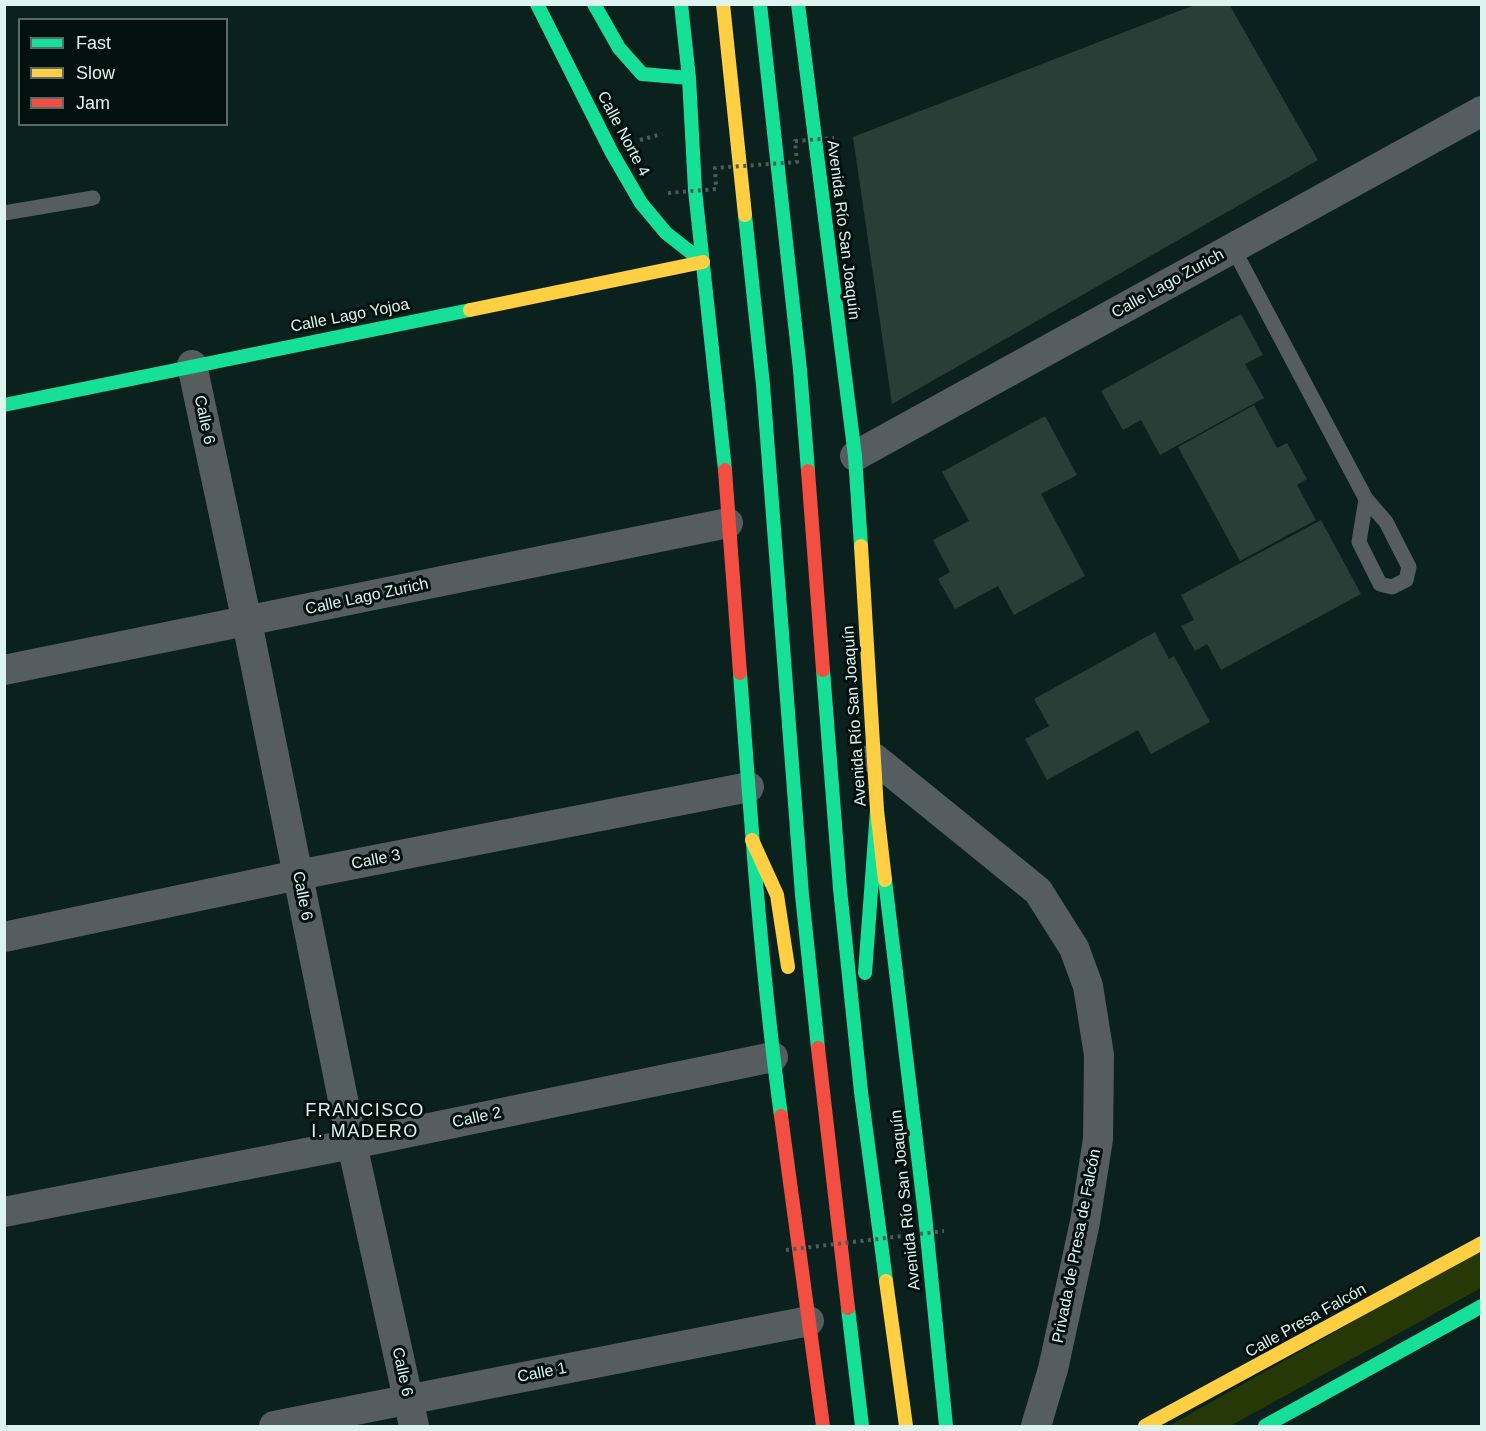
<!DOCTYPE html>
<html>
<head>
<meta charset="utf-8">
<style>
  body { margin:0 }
  #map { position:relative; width:1486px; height:1431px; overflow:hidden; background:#0a211e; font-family:Helvetica,sans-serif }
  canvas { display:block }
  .frame { position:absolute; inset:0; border:6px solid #ddf3ee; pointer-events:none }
  .legend { position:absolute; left:18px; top:18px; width:210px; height:108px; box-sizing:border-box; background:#02100e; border:2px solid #5a6b68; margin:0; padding:8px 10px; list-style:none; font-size:18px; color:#ddf3ee }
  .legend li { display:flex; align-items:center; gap:12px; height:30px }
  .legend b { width:30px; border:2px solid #5a6b68 }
</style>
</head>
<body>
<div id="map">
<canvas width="1486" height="1431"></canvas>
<div class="frame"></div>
<ul class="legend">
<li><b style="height:8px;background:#16e098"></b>Fast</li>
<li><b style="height:8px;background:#ffcf43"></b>Slow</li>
<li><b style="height:8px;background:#f24e42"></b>Jam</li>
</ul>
</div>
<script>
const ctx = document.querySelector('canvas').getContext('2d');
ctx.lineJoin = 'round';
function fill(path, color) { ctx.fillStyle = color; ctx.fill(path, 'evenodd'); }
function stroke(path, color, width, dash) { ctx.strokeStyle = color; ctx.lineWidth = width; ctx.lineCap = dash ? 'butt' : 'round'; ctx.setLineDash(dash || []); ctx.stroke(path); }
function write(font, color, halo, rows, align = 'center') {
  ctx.font = font + ' Helvetica,sans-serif'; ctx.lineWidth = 6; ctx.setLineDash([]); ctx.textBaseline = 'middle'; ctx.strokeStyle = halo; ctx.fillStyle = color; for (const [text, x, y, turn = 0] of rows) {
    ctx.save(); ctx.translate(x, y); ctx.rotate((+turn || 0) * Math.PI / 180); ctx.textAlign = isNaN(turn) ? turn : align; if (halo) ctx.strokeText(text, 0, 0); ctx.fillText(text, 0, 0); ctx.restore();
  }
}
const green = new Path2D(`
  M1481,1249V1288L1230,1426H1169Z`);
const building = new Path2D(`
  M1197,4H1229L1318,160L892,404L853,137Z
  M1241,314L1263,355L1245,364L1264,398L1160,455L1141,420L1123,430L1101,391Z
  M1254,405L1277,448L1287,443L1307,479L1297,485L1316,520L1240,561L1178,447Z
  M1045,416L1077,475L1041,494L1085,576L1014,615L998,586L955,609L938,579L950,572L933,540L969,521L942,472Z
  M1321,520L1361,594L1221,670L1207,644L1195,651L1181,626L1194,620L1181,595Z
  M1155,632L1169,659L1174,656L1210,722L1151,754L1138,730L1047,780L1025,739L1049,726L1034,699Z`);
const path = new Path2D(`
  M640,140L662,134`);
const lane = new Path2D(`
  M4,213L93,198
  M1233,248L1366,499L1386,522L1409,567L1406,580L1392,587L1380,584L1359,542L1366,499`);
const street = new Path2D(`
  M192,365L247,622L352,1144L414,1426
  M855,456L1482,111
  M4,670L728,523
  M874,758L1038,891L1074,948L1088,986L1099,1055L1098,1139L1085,1222L1053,1369L1036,1426
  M4,937L298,875L749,787
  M4,1212L352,1144L773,1057
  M274,1426L809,1321`);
const fast = new Path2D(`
  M537,4L612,153L641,203L666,233L703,262
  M594,4L619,48L642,74L689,78
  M681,4L689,78L695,190L725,470
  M760,4L800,370L808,471
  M798,4L855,456L861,546
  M745,215L763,385L802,895L818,1048
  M4,405L470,310
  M823,670L840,889L861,1092L886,1281
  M740,673C751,821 761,969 781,1116
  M885,880L925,1215L946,1426
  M865,973L877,810
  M848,1308L862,1426
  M1265,1426L1482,1306`);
const slow = new Path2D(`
  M723,4L745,215
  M470,310L703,262
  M861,546L877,810L885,880
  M752,840L777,895L788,967
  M886,1281L906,1426
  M1145,1426L1482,1243`);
const jam = new Path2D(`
  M725,470L740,673
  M808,471L823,670
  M818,1048L848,1308
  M781,1116L823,1426`);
const pathBridge = new Path2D(`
  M668,193L716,189L715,168L797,162L795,141L834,138
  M786,1250L944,1231`);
const streetNames = [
  ["Calle Norte 4",623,134,62],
  ["Avenida Río San Joaquín",843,230,83],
  ["Calle Lago Zurich",1168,284,-29],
  ["Calle Lago Yojoa",350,316,-11],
  ["Calle 6",204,420,78],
  ["Calle Lago Zurich",367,597,-12],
  ["Avenida Río San Joaquín",855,716,-94],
  ["Calle 3",376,860,-11],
  ["Calle 6",302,896,79],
  ["Calle 2",477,1118,-12],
  ["Avenida Río San Joaquín",906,1200,-96],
  ["Privada de Presa de Falcón",1077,1246,-79],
  ["Calle Presa Falcón",1306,1321,-29],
  ["Calle 6",402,1372,78],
  ["Calle 1",542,1373,-11]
];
const neighbourhoodNames = [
  ["FRANCISCO",365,1111],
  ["I. MADERO",365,1132]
];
fill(green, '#273807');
fill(building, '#283e37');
stroke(path, '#505a5a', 4, [3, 4.5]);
stroke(lane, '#555d5f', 15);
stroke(street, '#555d5f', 30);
stroke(fast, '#16e098', 14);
stroke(slow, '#ffcf43', 14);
stroke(jam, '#f24e42', 14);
stroke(pathBridge, '#505a5a', 4, [3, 4.5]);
write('16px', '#ddf3ee', '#02100e', streetNames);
ctx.letterSpacing = '1.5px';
write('18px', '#ddf3ee', '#02100e', neighbourhoodNames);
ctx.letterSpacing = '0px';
</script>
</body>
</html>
